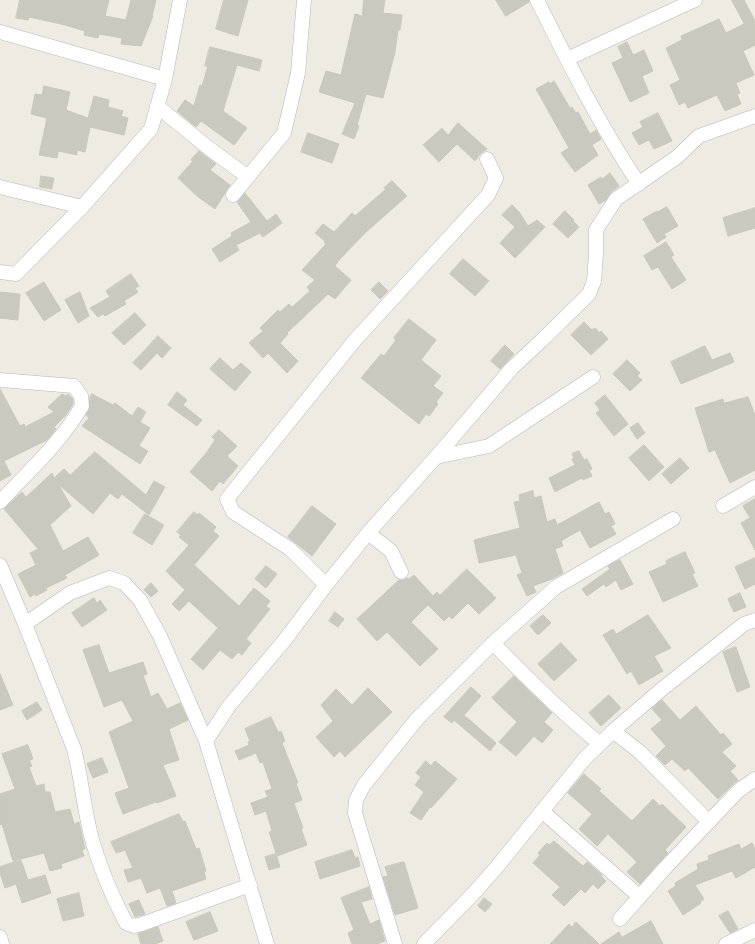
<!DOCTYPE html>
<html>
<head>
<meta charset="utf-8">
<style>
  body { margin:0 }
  canvas { display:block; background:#eeebe2 }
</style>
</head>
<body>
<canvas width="755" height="944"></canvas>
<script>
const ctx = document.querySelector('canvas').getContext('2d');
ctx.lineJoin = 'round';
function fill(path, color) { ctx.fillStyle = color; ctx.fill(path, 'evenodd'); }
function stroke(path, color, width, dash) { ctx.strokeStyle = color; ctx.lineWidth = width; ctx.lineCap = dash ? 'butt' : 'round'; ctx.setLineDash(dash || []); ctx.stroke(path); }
const building = new Path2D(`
  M20,0H109L105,16L126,20L131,0H156L152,16H153L141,46L121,44L122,38L99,34L98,38L84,35L85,31L65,25L29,17L28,20L16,18Z
  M224,0H248L238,36L216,29Z
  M364,0H385L383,13L402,15L400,30H398L395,52L383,98L366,94L357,125L359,126L354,139L342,134L355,103L319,92L326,71L341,75L355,14L362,16Z
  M496,0H529V2L506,16Z
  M732,0H744L755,21V45L743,51L754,75L736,83L740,93L737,94L741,104L725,111L717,95L688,108L685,102L679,105L670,85L680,80L666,48L682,40L681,36L719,19L726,33L744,24Z
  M627,42L633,55L644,50L653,71L642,76L649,93L630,102L612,63L623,58L618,47Z
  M210,47L262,60L259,71L237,65L223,111L247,128L234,145L201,121L196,127L177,111L185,100L194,106L200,85L202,86L208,66H205Z
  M554,81L570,108L572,107L576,113L578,112L590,134L596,130L601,139L592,145L598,155L575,172L561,153L569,148L536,89L549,82L550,84Z
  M44,86L70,92L66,110L88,118L94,96L109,100L108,107L123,111L121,116L128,118L124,135L90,127L85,152L77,150V155L58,151L57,158L39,155L47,118L31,114L35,94L42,95Z
  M658,113L672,141L654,149L649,140L639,145L632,133L643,127L640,122Z
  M458,123L487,149L480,154L475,161L457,144L439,162L423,145L442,128L448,135Z
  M308,133L339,144L332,163L301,152Z
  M199,151L216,164L210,170L230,185L215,209L197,196L178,178L193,161L191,160Z
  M610,173L619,186L611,192L606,200L599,204L588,185L601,177L602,179Z
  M41,176L54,178L52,189L40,187Z
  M392,181L407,196L366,232L339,260L335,266L351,280L335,299L328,294L287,333L288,334L280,343L298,361L287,373L268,353L263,358L249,343L263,331L260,328L278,310L280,312L289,304L292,307L310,291L307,287L315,280L302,270L326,244L324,242L325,241L315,233L323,224L334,232L352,213L355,216L386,189L384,188Z
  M245,193L267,221L276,214L282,223L263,237L260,233L236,245L239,250L220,262L212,249L232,236L231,233L251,222L237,202Z
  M512,205L520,213L528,226L537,220L545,227L515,258L500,243L515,227L502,215Z
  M667,207L678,226L664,234L666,237L657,243L643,219L657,211V212Z
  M755,208V228L728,236L723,218Z
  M565,211L574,220L573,221L579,227L568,238L553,224Z
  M666,242L674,255L671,257L686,280L672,289L658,267L652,270L644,256Z
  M463,259L489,281L475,296L450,274Z
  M131,274L139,286L135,288L138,292L124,301L126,304L105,316L103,314L98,317L90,308L110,297L106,291Z
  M44,282L61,310L44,321L26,293Z
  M379,282L388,291L380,299L371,290Z
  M0,292L20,294L18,320L0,318Z
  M80,292L89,316L78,323L65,300Z
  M135,313L146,325L124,345L112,333Z
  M409,319L436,340L421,360L441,376L433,386L443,393L436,402L438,404L429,416L426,414L419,424L361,378L381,354L384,356L396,340L394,338Z
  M584,322L592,330L595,328L600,333L601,331L608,339L591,355L571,335Z
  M158,336L171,348L162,358L157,353L141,370L133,363Z
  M505,345L514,354L500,369L491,361Z
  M705,346L712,360L730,353L734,362L681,384L671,362Z
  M220,358L233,370L241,363L251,372L235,391L210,369Z
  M627,360L640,373L637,376L642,380L630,391L613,374Z
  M0,389L20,426L24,424L25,427L54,412L48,407L62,394L66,396L68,394L73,399V404L66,415L54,427L56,429L47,440L4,461L11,475L0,481Z
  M177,392L187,400L183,405L202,420L197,426L168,405Z
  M92,394L113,405L115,403L132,416L138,407L146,412L140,422L150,428L139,446L148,451L140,464L82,426L89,418L86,415L89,410L90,398Z
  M605,395L628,424L614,436L596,413L600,410L595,403Z
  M748,397L755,415V470L730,483L715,450L709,452L695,408L723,399L724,403Z
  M638,423L645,433L637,439L630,428Z
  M219,430L237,446L227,456L238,466L223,484L220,481L212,491L190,472L207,452L215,440L212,437Z
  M644,445L664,467L649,481L629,458Z
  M579,451L584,460L587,459L592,469L589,470L592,476L583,480L582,478L555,492L549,478L575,465L572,459L574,458L572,454Z
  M95,452L146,495L154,481L165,487L149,515L122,494L118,499L110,493L93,514L58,484L71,506L50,525L63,551L88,537L99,555L65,575L67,578L46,588L47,590L36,596L35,594L30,597L18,574L36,565L30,553L38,549L4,509L22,492L26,497L52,473L54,478L64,469L70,475Z
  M680,458L689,468L671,484L662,474Z
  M533,491L534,498L541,496L547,522L555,519L557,525L599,502L605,514L609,512L615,524L611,526L616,534L590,548L580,530L561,541L563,546L555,549L563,573L552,579L533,586L536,592L527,596L517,575L522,573L516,555L479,563L474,540L520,528L514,502L520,501L519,495Z
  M755,499V550L741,523L750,518L743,506Z
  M312,506L336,524L312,556L288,537Z
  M194,512L198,515L199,513L216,527L213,531L219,536L194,565L239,606L254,588L270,601L266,606L270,609L246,639L251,643L242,655L238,652L232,659L220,650L203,670L191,659L218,628L189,601L179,611L172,604L185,590L166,571L189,545L179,537L181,535L177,532Z
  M145,514L164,525L152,545L133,533Z
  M685,552L695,573L692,574L698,586L663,602L649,572L667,564L666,561Z
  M755,558V584L745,589L735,567Z
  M620,560L633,584L621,590L616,580L606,587L604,584L587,596L582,589L610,569L608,566Z
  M266,566L277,574L266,588L255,579Z
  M467,569L496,598L479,614L468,603L452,619L449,616L444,621L428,605L411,622L438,649L420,666L387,632L377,641L357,619L399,580H404L407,578L409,579L414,575L433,596L437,592L440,595Z
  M151,583L158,591L151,597L144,590Z
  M740,593L746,607L734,612L728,599Z
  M94,598L97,603L100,600L107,610L82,627L72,613Z
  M335,612L344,619L338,627L329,621Z
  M543,615L551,623L538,635L530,626Z
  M648,615L671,648L654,656L663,671L639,685L631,671L627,674L603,635L613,629L616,634Z
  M561,643L577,660L554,681L538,664Z
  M99,645L109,673L143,662L147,674L143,675L151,697L158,693L167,709L180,703L188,720L169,729L179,760L163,765L176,796L157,803L156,802L123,814L115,793L129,788L109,732L133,721L122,700L104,707L83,650Z
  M736,647L750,687L737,692L723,652Z
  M0,674L13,705L0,710Z
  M514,676L552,713L544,722L553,730L542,743L534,736L516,756L499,742L517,722L492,698Z
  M471,687L481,696L464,715L496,743L490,751L454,720L452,723L444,717Z
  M368,688L392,712L345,757L340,751L334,757L316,737L333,721L321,705L336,689L352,705Z
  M609,695L621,708L601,726L589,713Z
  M662,700L680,720L696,706L721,735L723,733L732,744L722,752L736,766L730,771L738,780L732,785L718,799L688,768L685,771L672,759L665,765L656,756L666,746L651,729L662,720L652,709Z
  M37,702L42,710L27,720L22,711Z
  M271,717L278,732L281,731L285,741L282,743L298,783H296L302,800L294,803L303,828L301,829L307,845L277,856L269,832L272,831L266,811L255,815L251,803L268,797L265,791L272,789L263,762L260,763L256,753L239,760L235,751L249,745L248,742L250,741L245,729Z
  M28,745L33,759L29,760L32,766L29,767L36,786L44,784L45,792H50L55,812L70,809L74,824L79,822L85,849L82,850L84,856L61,864L62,868L50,871L44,853L13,861L2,824L0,825V794L15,789L2,754Z
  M102,758L108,772L93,778L87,764Z
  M426,761L431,766L435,761L457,779L431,808L430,807L421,820L410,813L424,792L415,785L421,777L416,773Z
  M584,774L601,789L599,791L632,821L653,799L660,806L662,804L686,827L665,850L668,853L640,884L627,872L637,862L608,834L597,846L579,829L592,814L568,793Z
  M179,814L183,822L185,821L196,849L199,848L206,871L204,872L206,879L172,891L176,903L167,906L160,888L147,893L141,878L128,882L124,870L133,868L125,850L116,853L111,842Z
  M554,841L583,866L587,862L602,875L601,876L606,881L598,889L593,884L585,893L581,889L564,906L552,895L560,887L533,863L540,855L538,853L547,843L549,845Z
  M752,843L755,849V867L736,878L732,871L695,885L704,899L700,902L701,903L683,915L668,891L676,886L675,883L698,869L697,864L709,860L708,856L739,844L741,849Z
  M352,850L355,858L358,857L360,866L320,879L315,862Z
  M276,854L280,867L269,870L265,857Z
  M21,860L28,880L45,875L51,893L22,903L16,884L5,888L0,873V867Z
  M404,862L418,908L395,915L383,877L388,876L385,867Z
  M369,887L372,899L361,902L370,924L379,920L385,941L377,944H352L348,933L354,930L341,898Z
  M79,893L84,916L63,921L57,899Z
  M484,898L492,904L485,912L478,906Z
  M139,900L145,914L135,917L129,904Z
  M728,911L738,929L730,933L719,916Z
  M210,912L218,931L194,940L186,922Z
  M651,921L663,944H601L619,932L622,937Z
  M576,922L599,944H550L569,924L572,927Z
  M158,927L163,941L155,944H141L138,934Z`);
const street = new Path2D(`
  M537,0C568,62 600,126 639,184
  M0,32L165,79
  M567,59L695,0
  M157,106L206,146L248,177
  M0,187L82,207
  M233,195L284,133L298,73L304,0
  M0,272L16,274L82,207L151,129L165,79L180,0
  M0,380L74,386L81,396L82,406C61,442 29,471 0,502
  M436,457L489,446L593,377
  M723,506L755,487
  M368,533L391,551L401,572
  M0,565L25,624L74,749C82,780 84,812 93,843C101,870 113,898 126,923L134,926L142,924L250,885
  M326,585L290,549L233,512L227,499L355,340L488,195L496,178L487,159
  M25,624L70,593L109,578L124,583L140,600L160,636L206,741L267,944
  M493,643C527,678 562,713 600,744
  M613,731L641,753L709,822
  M206,741L229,706L284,641L326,585L368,533L436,457L512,368L541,341L589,294L594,281L596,254V230L616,199L677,157L699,136L755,116
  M543,812L640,897
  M620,919L665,868L738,791L755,779
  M0,937L2,944
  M395,944L355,813L356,800L364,785L417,719L493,643L556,587L673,519
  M424,944L473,894L496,868L586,757L600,744L613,731L662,689L744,624L755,620
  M726,944L755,930`);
fill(building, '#cac9c0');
stroke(building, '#c9c8bb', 1);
stroke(street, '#b5b5c0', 15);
stroke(street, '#fff', 14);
</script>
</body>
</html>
